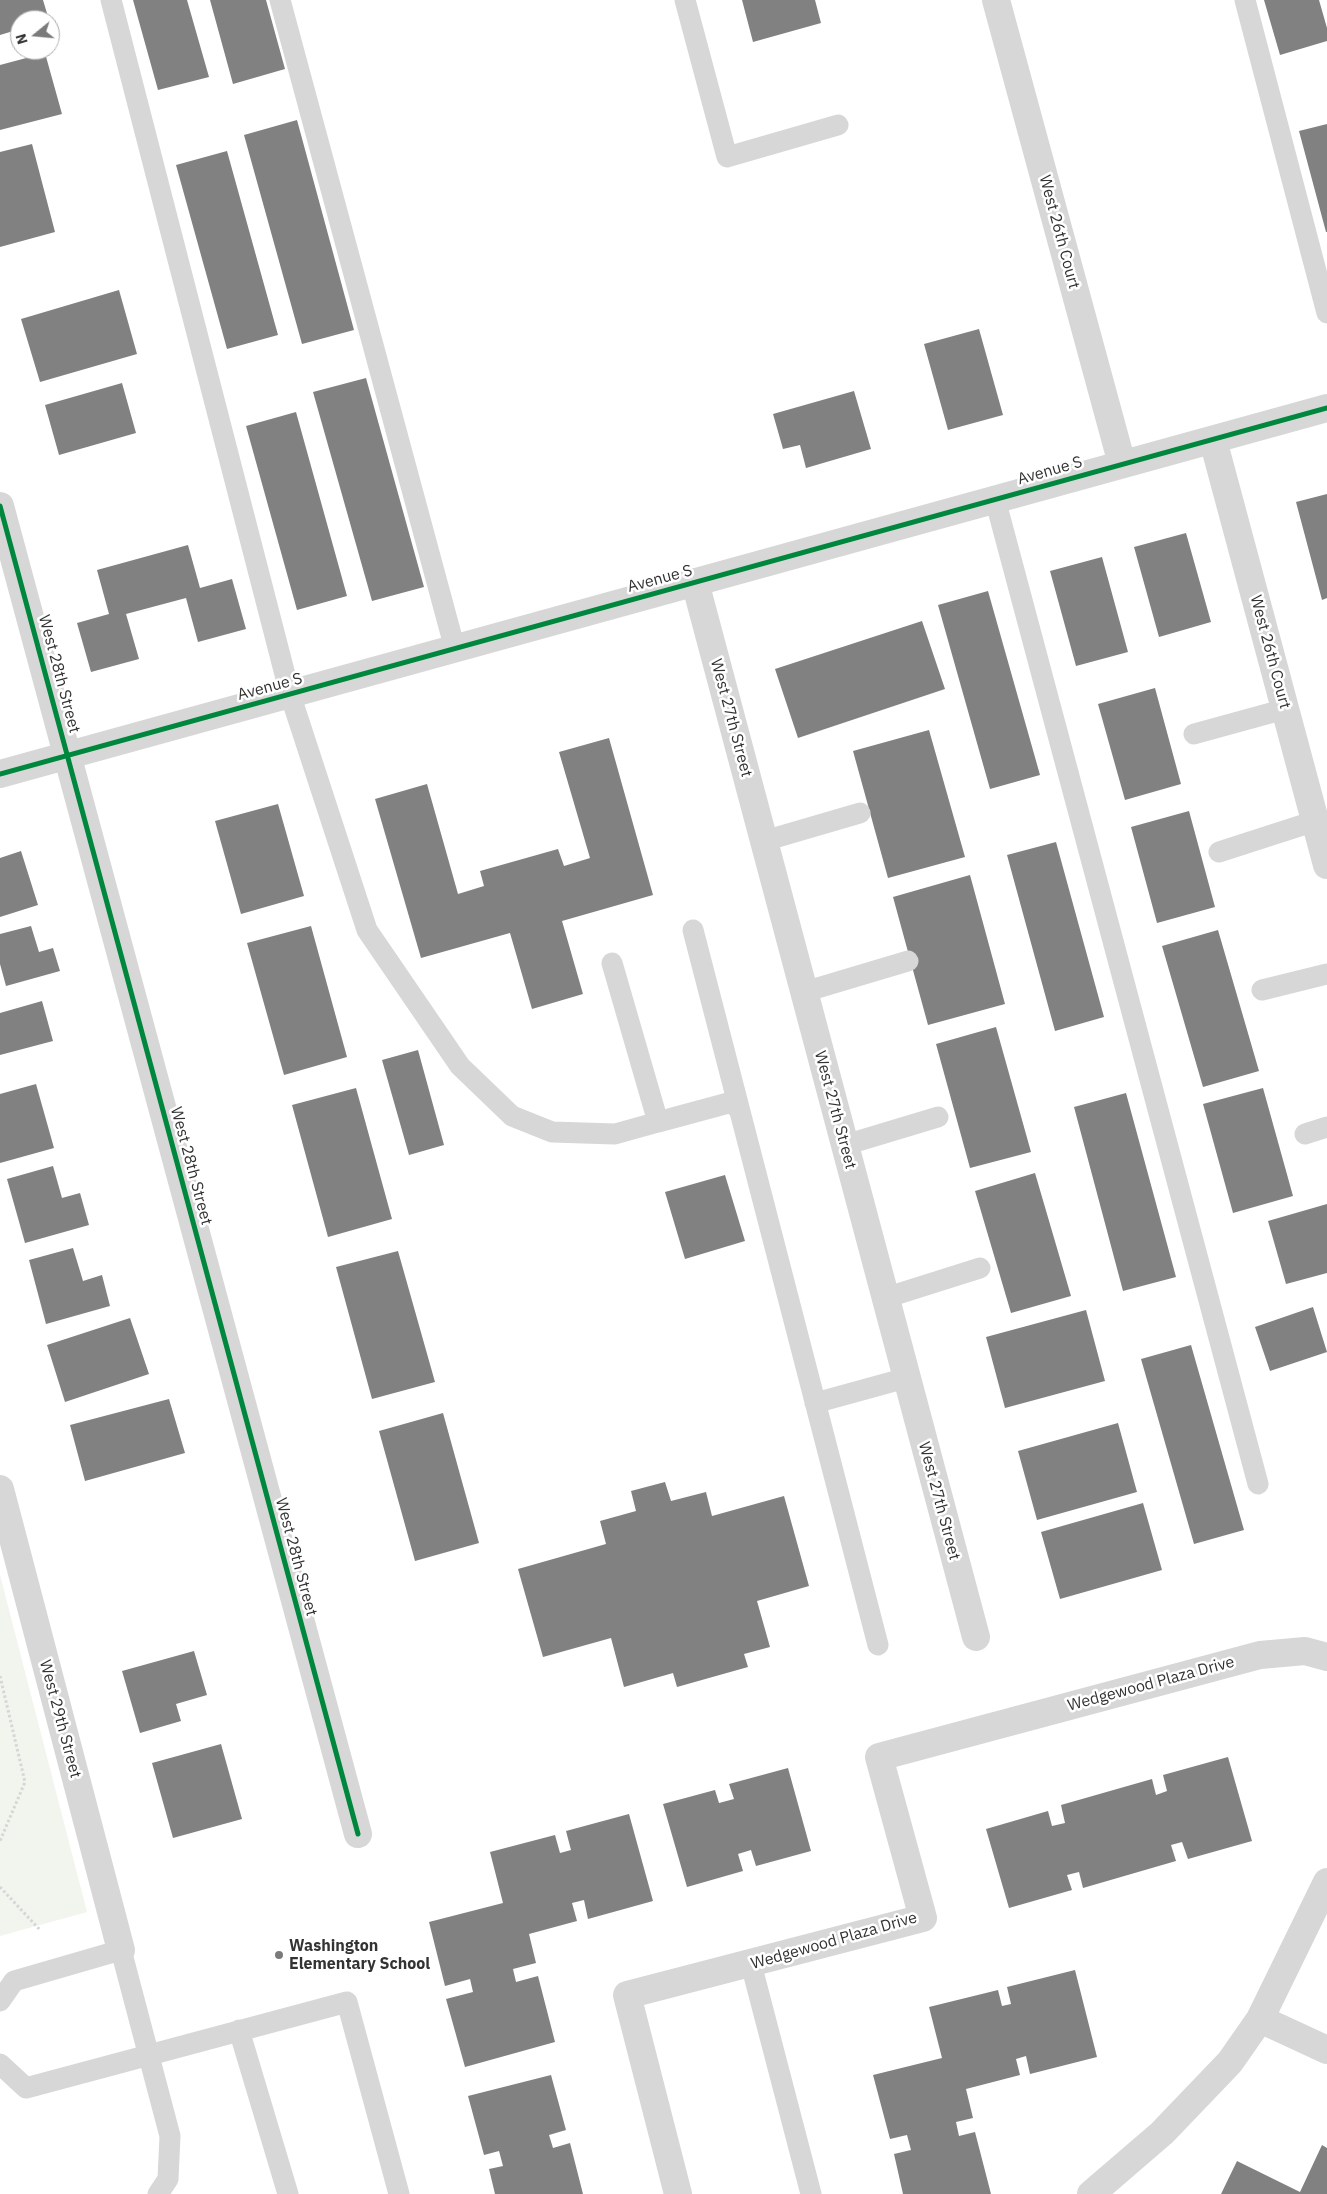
<!DOCTYPE html>
<html>
<head>
<meta charset="utf-8">
<style>
  body { margin:0 }
  #map { position:relative; width:1327px; height:2194px; overflow:hidden; background:#fff; font-family:"IBM Plex Sans",sans-serif }
  canvas { display:block }
  .north { position:absolute; left:10px; top:10px; width:50px; height:50px; box-sizing:border-box; background:#fff; border:1px solid #adadad; border-radius:50%; rotate:253deg; font-size:14px; font-weight:700; line-height:20px; text-align:center; color:#333 }
  .north::after { content:''; display:block; margin:auto; width:18px; height:22px; background:#7a7a7a; clip-path:polygon(50% 0,100% 100%,50% 72%,0 100%) }
</style>
</head>
<body>
<div id="map">
<canvas width="1327" height="2194"></canvas>
<div class="north">N</div>
</div>
<script>
const ctx = document.querySelector('canvas').getContext('2d');
ctx.lineJoin = 'round';
function fill(path, color) { ctx.fillStyle = color; ctx.fill(path, 'evenodd'); }
function stroke(path, color, width, dash) { ctx.strokeStyle = color; ctx.lineWidth = width; ctx.lineCap = dash ? 'butt' : 'round'; ctx.setLineDash(dash || []); ctx.stroke(path); }
function write(font, color, halo, rows, align = 'center') {
  ctx.font = font + ' "IBM Plex Sans",sans-serif'; ctx.lineWidth = 5; ctx.setLineDash([]); ctx.textBaseline = 'middle'; ctx.strokeStyle = halo; ctx.fillStyle = color; for (const [text, x, y, turn = 0] of rows) {
    ctx.save(); ctx.translate(x, y); ctx.rotate((+turn || 0) * Math.PI / 180); ctx.textAlign = isNaN(turn) ? turn : align; if (halo) ctx.strokeText(text, 0, 0); ctx.fillText(text, 0, 0); ctx.restore();
  }
}
const green = new Path2D(`
  M0,1575L87,1912L0,1936Z`);
const building = new Path2D(`
  M0,0H43L49,20H20V29L0,35Z
  M133,0H187L209,77L158,90Z
  M210,0H266L285,69L233,84Z
  M742,0H815L821,23L753,42Z
  M1264,0H1319L1327,28V41L1280,55Z
  M45,53L62,114L0,130V65Z
  M297,120L354,330L302,344L244,135Z
  M1327,124V232H1326L1299,131Z
  M32,144L55,232L0,247V152Z
  M227,151L278,335L227,349L176,165Z
  M119,290L137,354L40,382L21,319Z
  M979,329L1003,415L948,430L924,344Z
  M366,378L424,587L372,601L313,392Z
  M122,383L136,433L59,455L45,405Z
  M854,391L871,449L806,468L800,445L783,449L773,414Z
  M296,412L347,596L297,610L246,426Z
  M1327,494V598L1322,600L1296,502Z
  M1186,533L1211,622L1159,637L1134,547Z
  M188,545L200,588L232,579L246,629L198,642L186,598L126,614L139,659L91,672L77,623L109,614L97,570Z
  M1102,557L1128,652L1076,666L1050,571Z
  M988,591L1040,775L990,789L938,605Z
  M922,621L945,689L798,738L775,669Z
  M1155,688L1181,784L1125,800L1098,704Z
  M929,730L965,857L888,878L853,751Z
  M609,738L653,895L562,921L583,994L532,1009L510,933L421,958L375,799L427,784L458,894L484,886L480,871L558,849L564,866L590,858L559,752Z
  M278,804L304,896L241,914L215,821Z
  M1189,811L1215,907L1157,923L1131,827Z
  M1056,842L1104,1017L1055,1031L1007,855Z
  M21,851L38,905L0,917V858Z
  M970,875L1005,1004L928,1025L893,897Z
  M31,926L39,952L53,948L60,971L6,986L0,964V934Z
  M311,926L347,1057L284,1075L247,943Z
  M1218,930L1259,1071L1203,1087L1162,946Z
  M42,1001L53,1041L0,1055V1013Z
  M996,1027L1031,1152L970,1168L936,1044Z
  M418,1050L444,1145L409,1155L382,1060Z
  M36,1084L54,1148L0,1163V1094Z
  M356,1088L392,1219L328,1237L292,1105Z
  M1263,1088L1293,1196L1233,1213L1203,1104Z
  M1126,1093L1176,1277L1123,1291L1074,1107Z
  M53,1166L62,1198L80,1193L89,1225L25,1243L7,1179Z
  M1035,1173L1071,1296L1011,1313L975,1191Z
  M725,1175L745,1241L685,1259L665,1192Z
  M1327,1204V1273L1286,1284L1268,1221Z
  M73,1248L83,1281L102,1275L110,1306L46,1324L29,1260Z
  M398,1251L435,1382L372,1399L336,1267Z
  M1313,1307L1327,1352L1270,1371L1255,1327Z
  M1086,1310L1105,1381L1005,1408L986,1337Z
  M130,1318L149,1374L65,1402L47,1345Z
  M1191,1345L1244,1530L1194,1544L1141,1359Z
  M169,1399L185,1453L85,1481L70,1425Z
  M443,1413L479,1543L415,1561L379,1431Z
  M1118,1423L1137,1492L1037,1520L1018,1451Z
  M665,1482L671,1501L706,1492L712,1516L784,1496L809,1586L757,1601L770,1647L744,1654L748,1667L677,1687L673,1673L624,1687L611,1638L543,1657L518,1569L606,1544L600,1521L636,1511L631,1491Z
  M1143,1503L1162,1570L1060,1599L1041,1532Z
  M194,1651L207,1695L176,1704L181,1721L140,1733L122,1671Z
  M221,1744L242,1819L173,1838L152,1763Z
  M1228,1757L1252,1841L1188,1859L1182,1842L1171,1845L1176,1861L1083,1888L1079,1872L1067,1875L1072,1890L1009,1908L986,1829L1048,1811L1052,1826L1065,1823L1061,1805L1152,1779L1156,1795L1167,1791L1163,1775Z
  M788,1768L811,1851L756,1866L751,1850L738,1854L743,1871L687,1887L663,1804L715,1790L719,1803L734,1799L729,1784Z
  M629,1814L653,1901L588,1919L584,1900L572,1903L577,1921L529,1934L536,1963L513,1969L516,1982L538,1976L555,2042L465,2067L446,1999L473,1992L470,1979L445,1986L429,1922L503,1903L490,1852L555,1835L560,1853L571,1850L566,1831Z
  M1075,1970L1097,2057L1030,2074L1026,2056L1016,2059L1020,2075L966,2089L973,2118L956,2122L959,2136L975,2132L991,2194H903L894,2154L911,2150L907,2135L890,2139L873,2075L942,2058L929,2007L998,1990L1002,2006L1011,2004L1007,1987Z
  M551,2075L566,2130L549,2135L553,2148L570,2143L583,2194H495L489,2169L503,2166L499,2151L484,2155L468,2096Z
  M1322,2145L1327,2148V2194H1221L1237,2161L1300,2192Z`);
const path = new Path2D(`
  M0,1676L25,1782L0,1841
  M0,1887L40,1930`);
const service = new Path2D(`
  M111,0L290,694L367,930L460,1066L512,1116L552,1132L615,1134L658,1122
  M280,0L455,649
  M685,0L727,157L838,125
  M1245,0L1327,313
  M995,499L1258,1484
  M1194,734L1285,709
  M764,841L860,813
  M1219,852L1315,821
  M693,930L878,1645
  M612,963L658,1122L732,1102L740,1111
  M1262,990L1327,974
  M804,992L908,961
  M1305,1134L1327,1127
  M845,1145L938,1117
  M885,1298L980,1268
  M815,1403L906,1378
  M751,1964L811,2194
  M0,2001L14,1981L121,1950L170,2136L168,2179L158,2194
  M239,2030L288,2194
  M0,2064L26,2088L347,2002L399,2194`);
const minor = new Path2D(`
  M996,0L1122,464
  M1213,440L1327,865
  M0,506L358,1834
  M695,582L976,1637
  M0,1489L121,1950
  M1260,2019L1327,2050
  M678,2194L627,1995L923,1918L879,1757L1260,1655L1305,1651L1327,1657
  M1091,2194L1162,2133L1230,2062L1260,2019L1327,1882`);
const tertiary = new Path2D(`
  M0,774L1327,408`);
const cycleway = new Path2D(`
  M0,506L358,1834
  M0,774L1327,408`);
const markers = [
  [279,1955,5,"#7a7a7a"]
];
const streetNames = [
  ["West 26th Court",1059,232,75],
  ["Avenue S",1050,471,-16],
  ["Avenue S",660,579,-15],
  ["West 26th Court",1270,652,75],
  ["West 28th Street",59,674,75],
  ["Avenue S",270,687,-15],
  ["West 27th Street",731,718,75],
  ["West 27th Street",835,1110,75],
  ["West 28th Street",191,1166,75],
  ["West 27th Street",939,1501,75],
  ["West 28th Street",296,1557,75],
  ["Wedgewood Plaza Drive",1151,1684,-15],
  ["West 29th Street",60,1719,75],
  ["Wedgewood Plaza Drive",834,1941,-16]
];
const poiNames = [
  ["Washington",289,1946],
  ["Elementary School",289,1964]
];
fill(green, '#f1f5ed');
fill(building, '#818181');
stroke(path, '#d6d6d6', 3, [2.5, 2.5]);
stroke(service, '#d7d7d7', 21);
stroke(minor, '#d7d7d7', 28);
stroke(tertiary, '#d7d7d7', 28);
stroke(cycleway, '#00873e', 5);
for (const [x, y, r, color] of markers) { const dot = new Path2D(); dot.arc(x, y, r, 0, 2 * Math.PI); ctx.fillStyle = color; ctx.fill(dot); stroke(dot, '#fff', 2); }
write('16px', '#333', '#fff', streetNames);
write('bold 16px', '#333', '#fff', poiNames, 'left');
</script>
</body>
</html>
